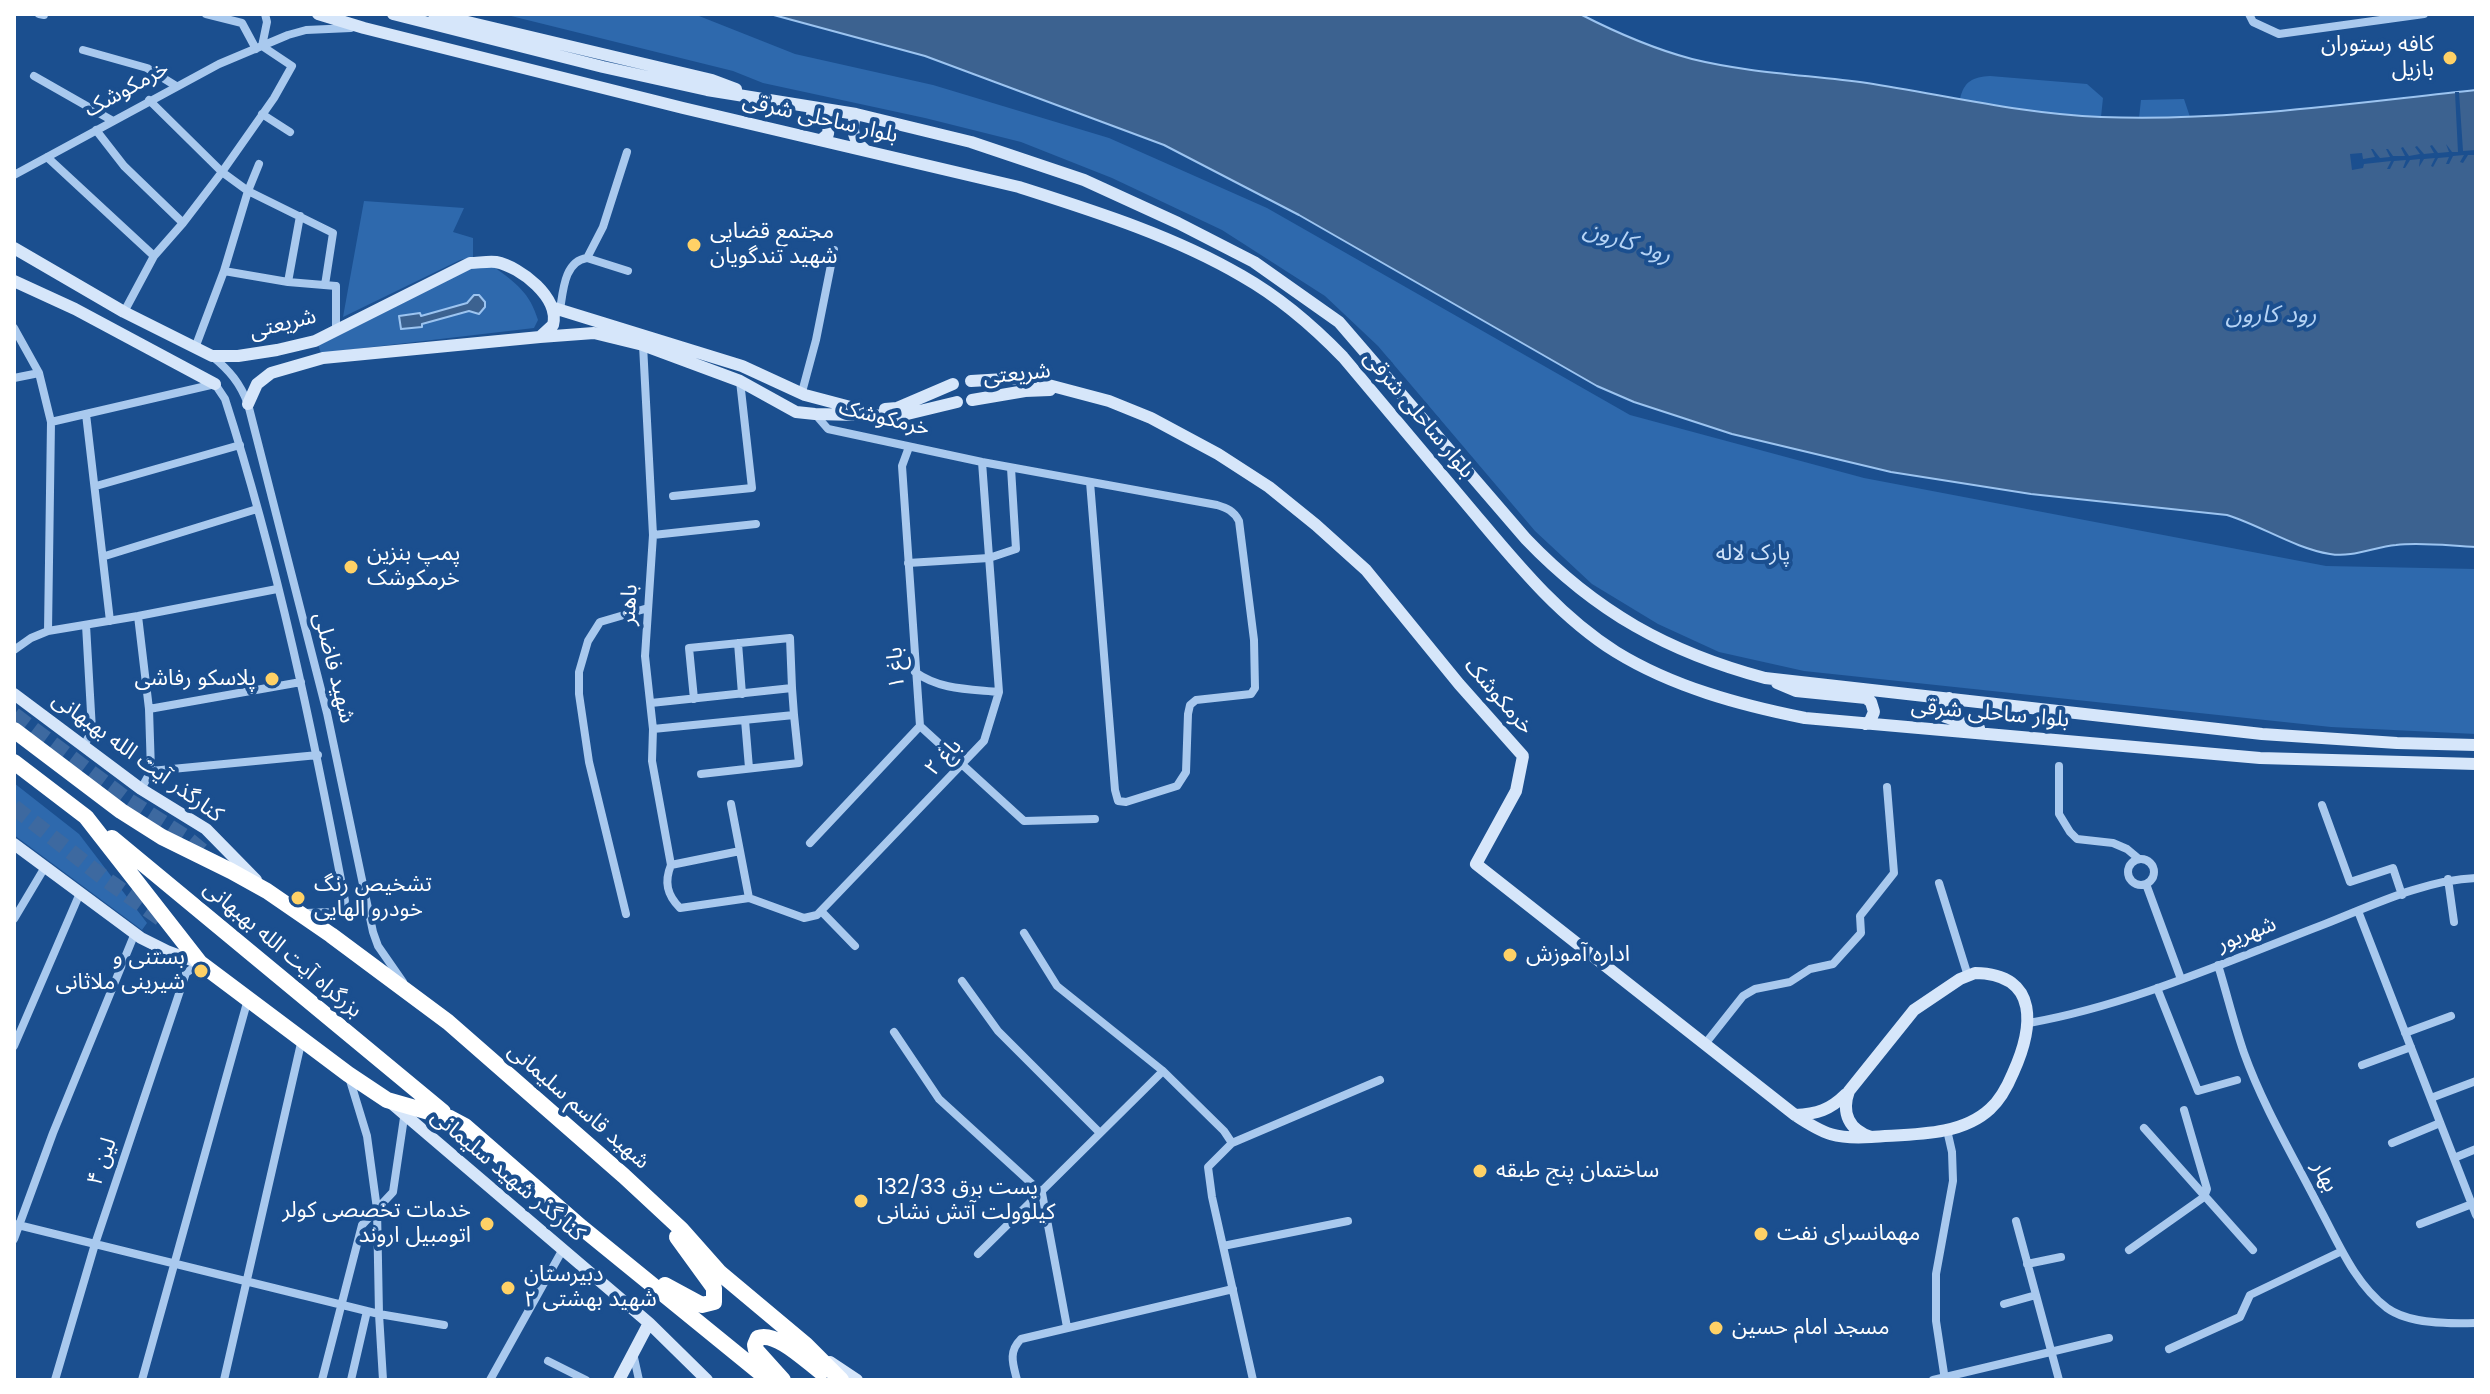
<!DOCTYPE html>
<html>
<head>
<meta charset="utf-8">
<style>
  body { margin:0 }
  #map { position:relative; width:2490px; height:1394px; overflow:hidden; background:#1b4f8f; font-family:Poppins,sans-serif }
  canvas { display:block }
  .frame { position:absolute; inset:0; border:16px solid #fff; pointer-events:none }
</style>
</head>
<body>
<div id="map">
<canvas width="2490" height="1394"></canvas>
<div class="frame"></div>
</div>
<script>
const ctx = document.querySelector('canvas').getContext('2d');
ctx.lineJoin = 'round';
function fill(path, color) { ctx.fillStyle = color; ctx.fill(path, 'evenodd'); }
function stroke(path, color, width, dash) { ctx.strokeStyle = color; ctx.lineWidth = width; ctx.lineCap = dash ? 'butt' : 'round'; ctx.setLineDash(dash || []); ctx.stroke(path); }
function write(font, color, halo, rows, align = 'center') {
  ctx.font = font + ' Poppins,"Noto Sans Arabic",sans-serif'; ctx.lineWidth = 8; ctx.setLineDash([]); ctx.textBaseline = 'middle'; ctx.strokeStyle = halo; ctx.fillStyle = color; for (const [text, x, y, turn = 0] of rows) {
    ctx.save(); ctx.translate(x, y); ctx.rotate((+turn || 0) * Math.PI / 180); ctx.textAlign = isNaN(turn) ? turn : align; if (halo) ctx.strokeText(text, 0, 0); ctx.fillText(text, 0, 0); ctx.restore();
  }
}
const green = new Path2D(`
  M503,14H694L795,54L933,85L1109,138L1267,208L1630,415L1864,478L2326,566L2476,569V734L2331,727L1804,671L1719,652L1658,624L1592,584L1535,531L1378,346L1325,296L1222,230L1112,178L1021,142L925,118L763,83L733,71Z
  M1990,76L2087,84L2103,98L2101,117L2032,112L1960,99C1964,81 1973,77 1990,76Z
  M2184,99L2190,117L2139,118L2141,100Z
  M364,201L464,208L453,232L473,238V257L460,260L343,317Z
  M494,267C516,283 530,293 538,320L534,328L321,353L318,345L470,268Z
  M14,783L79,834L147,923L142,930L14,835Z`);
const water = new Path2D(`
  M770,14H1580C1615,32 1654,49 1692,59C1749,73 1809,75 1867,83C1945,95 2022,114 2101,117C2225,122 2352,103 2476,90V547C2450,546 2422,542 2396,545C2374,547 2352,558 2330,554C2294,548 2262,526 2227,515L2031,494L1891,472L1732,434L1634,402L1597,386L1299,215L1164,145L925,56Z
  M474,295H479L485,302V307L479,314L469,311L422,324V327L401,329L399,316L420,313L421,316L467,303Z`);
const pier = new Path2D(`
  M2455,92H2459L2463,151L2476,150V155H2468L2463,163L2460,162L2464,155L2453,156L2449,164H2446L2449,157L2438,158L2433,167L2431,166L2435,158L2424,159L2419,167L2420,159L2410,160L2405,168H2403L2406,160L2394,161L2390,169H2387L2391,161L2364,164L2363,168L2352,170L2350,154L2362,153L2363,159L2375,157L2371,149H2373L2380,158L2390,157L2386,149H2388L2393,156H2405L2401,148L2403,147L2409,156L2420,154L2415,147L2417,146L2424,154L2434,153L2430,146L2432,145L2438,153L2449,152L2446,144L2452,152H2458Z`);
const highwayTunnel = new Path2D(`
  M14,715L126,799L185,837L208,856
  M14,807L104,878L163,920`);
const street = new Path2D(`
  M39,14L44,15
  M206,14L242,23L256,49
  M2249,14L2253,22L2279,34L2424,14
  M262,46L267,22L265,14
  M83,50L147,68L176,86
  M34,76L113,121
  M149,100L222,172L248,191L333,233L325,285
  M262,114L290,132
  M96,130L124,166L183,223
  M47,157L154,256
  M14,175L219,64L288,35L306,30L351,28
  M587,258L628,271
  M224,271L288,282L336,286V330
  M288,282L300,216
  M560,310C563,292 564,261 587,258L603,227L627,152
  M124,312L154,256L183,223L222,172L274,98L292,66L262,46
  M14,328L39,373L51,422L48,631L31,638L14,650
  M643,345L653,535L645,656L653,729L652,761L671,865
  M195,348L224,271L248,191L259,164
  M213,357C230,371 240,383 248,404L327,713L373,932L378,946L403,982
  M14,378L39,373
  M802,392L816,340L834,250
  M86,414L110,621
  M815,414L828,429L982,462L1217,505C1227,508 1234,511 1239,521L1254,640L1255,688L1251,694L1196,700L1190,705L1188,714L1186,772L1177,786L1126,802L1118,801L1115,790L1090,482
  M51,422L215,384L225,399C278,563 313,732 345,901L330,912L306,913
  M96,486L240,445
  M673,496L752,488L740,381
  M653,535L756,524
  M105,556L257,509
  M908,563L989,558L1016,549L1011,468
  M138,616L149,709L151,771L141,789
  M48,631L138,616L277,589
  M738,643L742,694
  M915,672C940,690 969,689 999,692
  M694,699L689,648L790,638L792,688
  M651,703L792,688L794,715L653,729
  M149,709L301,682
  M745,720L749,768
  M920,726L1024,821L1095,819
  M84,746L92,730L86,625
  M2059,766V814L2070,832L2077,839L2113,843L2127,849L2139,859
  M151,771L318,755
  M701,774L799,763L794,715
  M731,804L740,851
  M2322,805L2350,882L2393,868L2402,895
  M810,843L920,726L902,466L909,447
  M2128 872a13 13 0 1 1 26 0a13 13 0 1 1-26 0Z
  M2448,879L2454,922
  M1939,883L1968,976
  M2146,884L2181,979
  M749,898L740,851L671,865C664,882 667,895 680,908L749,898L804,918L817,915L984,741L999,692L982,462
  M2358,911L2476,1215
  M822,912L855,946
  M626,914L589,762L579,694V672L588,641L600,622L648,608
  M14,919L45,867
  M1024,933L1057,986L1163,1071L1224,1131L1232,1143
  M2218,965C2227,994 2234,1024 2244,1053C2263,1106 2293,1156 2319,1207C2338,1242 2354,1283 2387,1308C2409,1324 2449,1324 2476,1323
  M962,981L998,1031L1100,1133
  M2157,988L2198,1091L2237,1080
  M2029,1023C2131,1005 2228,961 2325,924C2373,905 2424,880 2476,878
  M894,1032L939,1099L1042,1193L1067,1327
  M2405,1033L2451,1016
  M1705,1044L1743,996L1755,989L1790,982L1810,969L1833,964L1861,933L1860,916L1894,873L1887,787
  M14,1046L80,893
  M2362,1065L2411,1047
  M349,1077L367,1136L377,1209L379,1314L383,1380
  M2431,1098L2476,1081
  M2144,1128L2253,1250
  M2392,1143L2440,1123
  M2454,1158L2476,1149
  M2016,1221L2059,1380
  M14,1224L379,1314L444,1325
  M2420,1224L2472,1204
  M14,1239L53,1133L135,933
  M1223,1246L1348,1221
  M2129,1250L2204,1197L2207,1189L2184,1110
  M978,1254L1163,1071
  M2027,1264L2061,1257
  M2004,1304L2036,1295
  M2169,1349L2240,1317L2250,1295L2342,1251
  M633,1353L639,1380
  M548,1361L586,1380
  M55,1380L95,1244L186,973L200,963
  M142,1380L248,999
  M224,1380L302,1039
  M322,1380L362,1225L393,1192L405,1111
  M351,1380L367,1311
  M490,1380L563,1249
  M1017,1380C1013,1364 1008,1352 1021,1339L1233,1289
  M1253,1380L1212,1197L1208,1167L1232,1143L1380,1080
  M1933,1380L2109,1338
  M1945,1380L1936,1321V1274L1953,1181L1952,1152L1947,1130`);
const secondary = new Path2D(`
  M318,14L364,28L683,108L1019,187C1094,211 1174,236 1242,276C1279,297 1314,327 1343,357C1385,407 1427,457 1469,507C1513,559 1557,615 1616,652C1673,687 1740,705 1805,718L2260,758L2476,764
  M393,14L603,67L707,90L856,114L971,142L1084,180L1178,223L1254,262L1339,322L1526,539C1596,612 1668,652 1765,678L2262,734L2397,743L2476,745
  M434,14L712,80L736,89
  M812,114L823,116L829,124L828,134L821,140
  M856,114C850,129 853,140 865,150
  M14,248L124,312L212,356H238L277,350L315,341L470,263C478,263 488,261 496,262C521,267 560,298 553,325L540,337L323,358L271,373L257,384L248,404
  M14,281L75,309L215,384
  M554,308L742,366L805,395L858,409
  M540,337L594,333L643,345L740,381L796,412L815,414L899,416L957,402
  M971,381L1022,378L1109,401L1151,418L1218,454L1269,487L1316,525L1366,570L1459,684L1523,756L1516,791L1476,864L1795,1115C1825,1135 1836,1139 1871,1137
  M972,400L1025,391L1050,390
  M885,409L897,408L953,384
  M1777,683L1796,691L1866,698L1871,702L1874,712L1870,721L1865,724
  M14,694L141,789L206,829L256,880
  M1949,698L1940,705L1943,716L1979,728
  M14,844L141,938L167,951L199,963
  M1975,973C2041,974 2033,1029 2013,1073C2008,1085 2000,1100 1990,1109C1960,1137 1910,1134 1871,1137C1849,1130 1841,1113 1849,1091L1914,1010L1960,979Z
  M390,1102L649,1323L707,1380
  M1795,1115C1817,1114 1830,1110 1846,1094
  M830,1362L857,1380
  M619,1380L649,1323`);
const highway = new Path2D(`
  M14,730L121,811L162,837L231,871L267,891L331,935L448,1022L624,1176L681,1229L720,1273L806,1345L841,1380
  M14,762L86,817L200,963L348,1074L387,1100L450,1118L465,1126L581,1227L769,1380
  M112,838L443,1112
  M665,1285L702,1305L714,1302V1288L677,1237
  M783,1380L756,1350L755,1345L758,1338C776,1331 806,1361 821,1372`);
const markers = [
  [2450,58,8,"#ffd166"],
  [694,245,8,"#ffd166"],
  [351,567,8,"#ffd166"],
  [272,679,8,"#ffd166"],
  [298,898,8,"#ffd166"],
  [1510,955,8,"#ffd166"],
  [201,971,8,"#ffd166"],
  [1480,1171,8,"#ffd166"],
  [861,1201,8,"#ffd166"],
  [487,1224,8,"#ffd166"],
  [1761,1234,8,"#ffd166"],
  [508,1288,8,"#ffd166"],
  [1716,1328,8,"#ffd166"]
];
const poiNames = [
  ["کافه رستوران",2434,45,"right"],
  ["بازیل",2434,70,"right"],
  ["مجتمع قضایی",710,232],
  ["شهید تندگویان",710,257],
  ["پمپ بنزین",367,554],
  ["خرمکوشک",367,579],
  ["پلاسکو رفاشی",256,679,"right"],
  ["تشخیص رنگ",314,885],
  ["خودرو الهایی",314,910],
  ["اداره آموزش",1526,955],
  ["بستنی و",185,958,"right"],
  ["شیرینی ملاثانی",185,983,"right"],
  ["ساختمان پنج طبقه",1496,1171],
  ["پست برق 132/33",877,1188],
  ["کیلوولت آتش نشانی",877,1213],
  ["خدمات تخصصی کولر",471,1211,"right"],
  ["اتومبیل اروند",471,1236,"right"],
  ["مهمانسرای نفت",1777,1234],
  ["دبیرستان",524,1275],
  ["شهید بهشتی ۲",524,1300],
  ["مسجد امام حسین",1732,1328]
];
const streetNames = [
  ["خرمکوشک",127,90,-29],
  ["بلوار ساحلی شرقی",820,119,13],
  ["شریعتی",283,325,-14],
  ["شریعتی",1017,375,-6],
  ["بلوار ساحلی شرقی",1418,415,50],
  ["خرمکوشک",884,419,14],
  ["باهنر",630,605,-87],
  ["شهید فاضلی",333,668,76],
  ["باغ ۱",897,668,-94],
  ["خرمکوشک",1498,697,49],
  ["بلوار ساحلی شرقی",1990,714,5],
  ["کنارگذر آیت الله بهبهانی",137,758,36],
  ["باغ ۲",944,758,-47],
  ["شهریور",2247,935,-21],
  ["بزرگراه آیت الله بهبهانی",282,950,40],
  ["شهید قاسم سلیمانی",578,1107,41],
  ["لین ۴",103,1162,-71],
  ["کنارگذر شهید سلیمانی",507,1176,40],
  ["بهار",2324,1177,63]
];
const parkNames = [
  ["پارک لاله",1753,554]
];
const waterNames = [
  ["رود کارون",1627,243,18],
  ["رود کارون",2271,316]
];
fill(green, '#2e69ad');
fill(water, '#3c6290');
stroke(water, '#9cc4f0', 2);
fill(pier, '#1b4f8f');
stroke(highwayTunnel, '#3d69a0', 16, [16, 8]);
stroke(street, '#a9c9ee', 8);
stroke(secondary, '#d6e6fa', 12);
stroke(highway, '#fff', 16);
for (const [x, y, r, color] of markers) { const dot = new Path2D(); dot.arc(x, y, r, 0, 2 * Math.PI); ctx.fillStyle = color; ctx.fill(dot); stroke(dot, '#1b4f8f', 3); }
write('22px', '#fff', '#1b4f8f', poiNames, 'left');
write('22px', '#fff', '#1b4f8f', streetNames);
write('22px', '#cfe3fa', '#1b4f8f', parkNames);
write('italic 24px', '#b5d3f5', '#1b4f8f', waterNames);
</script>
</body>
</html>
